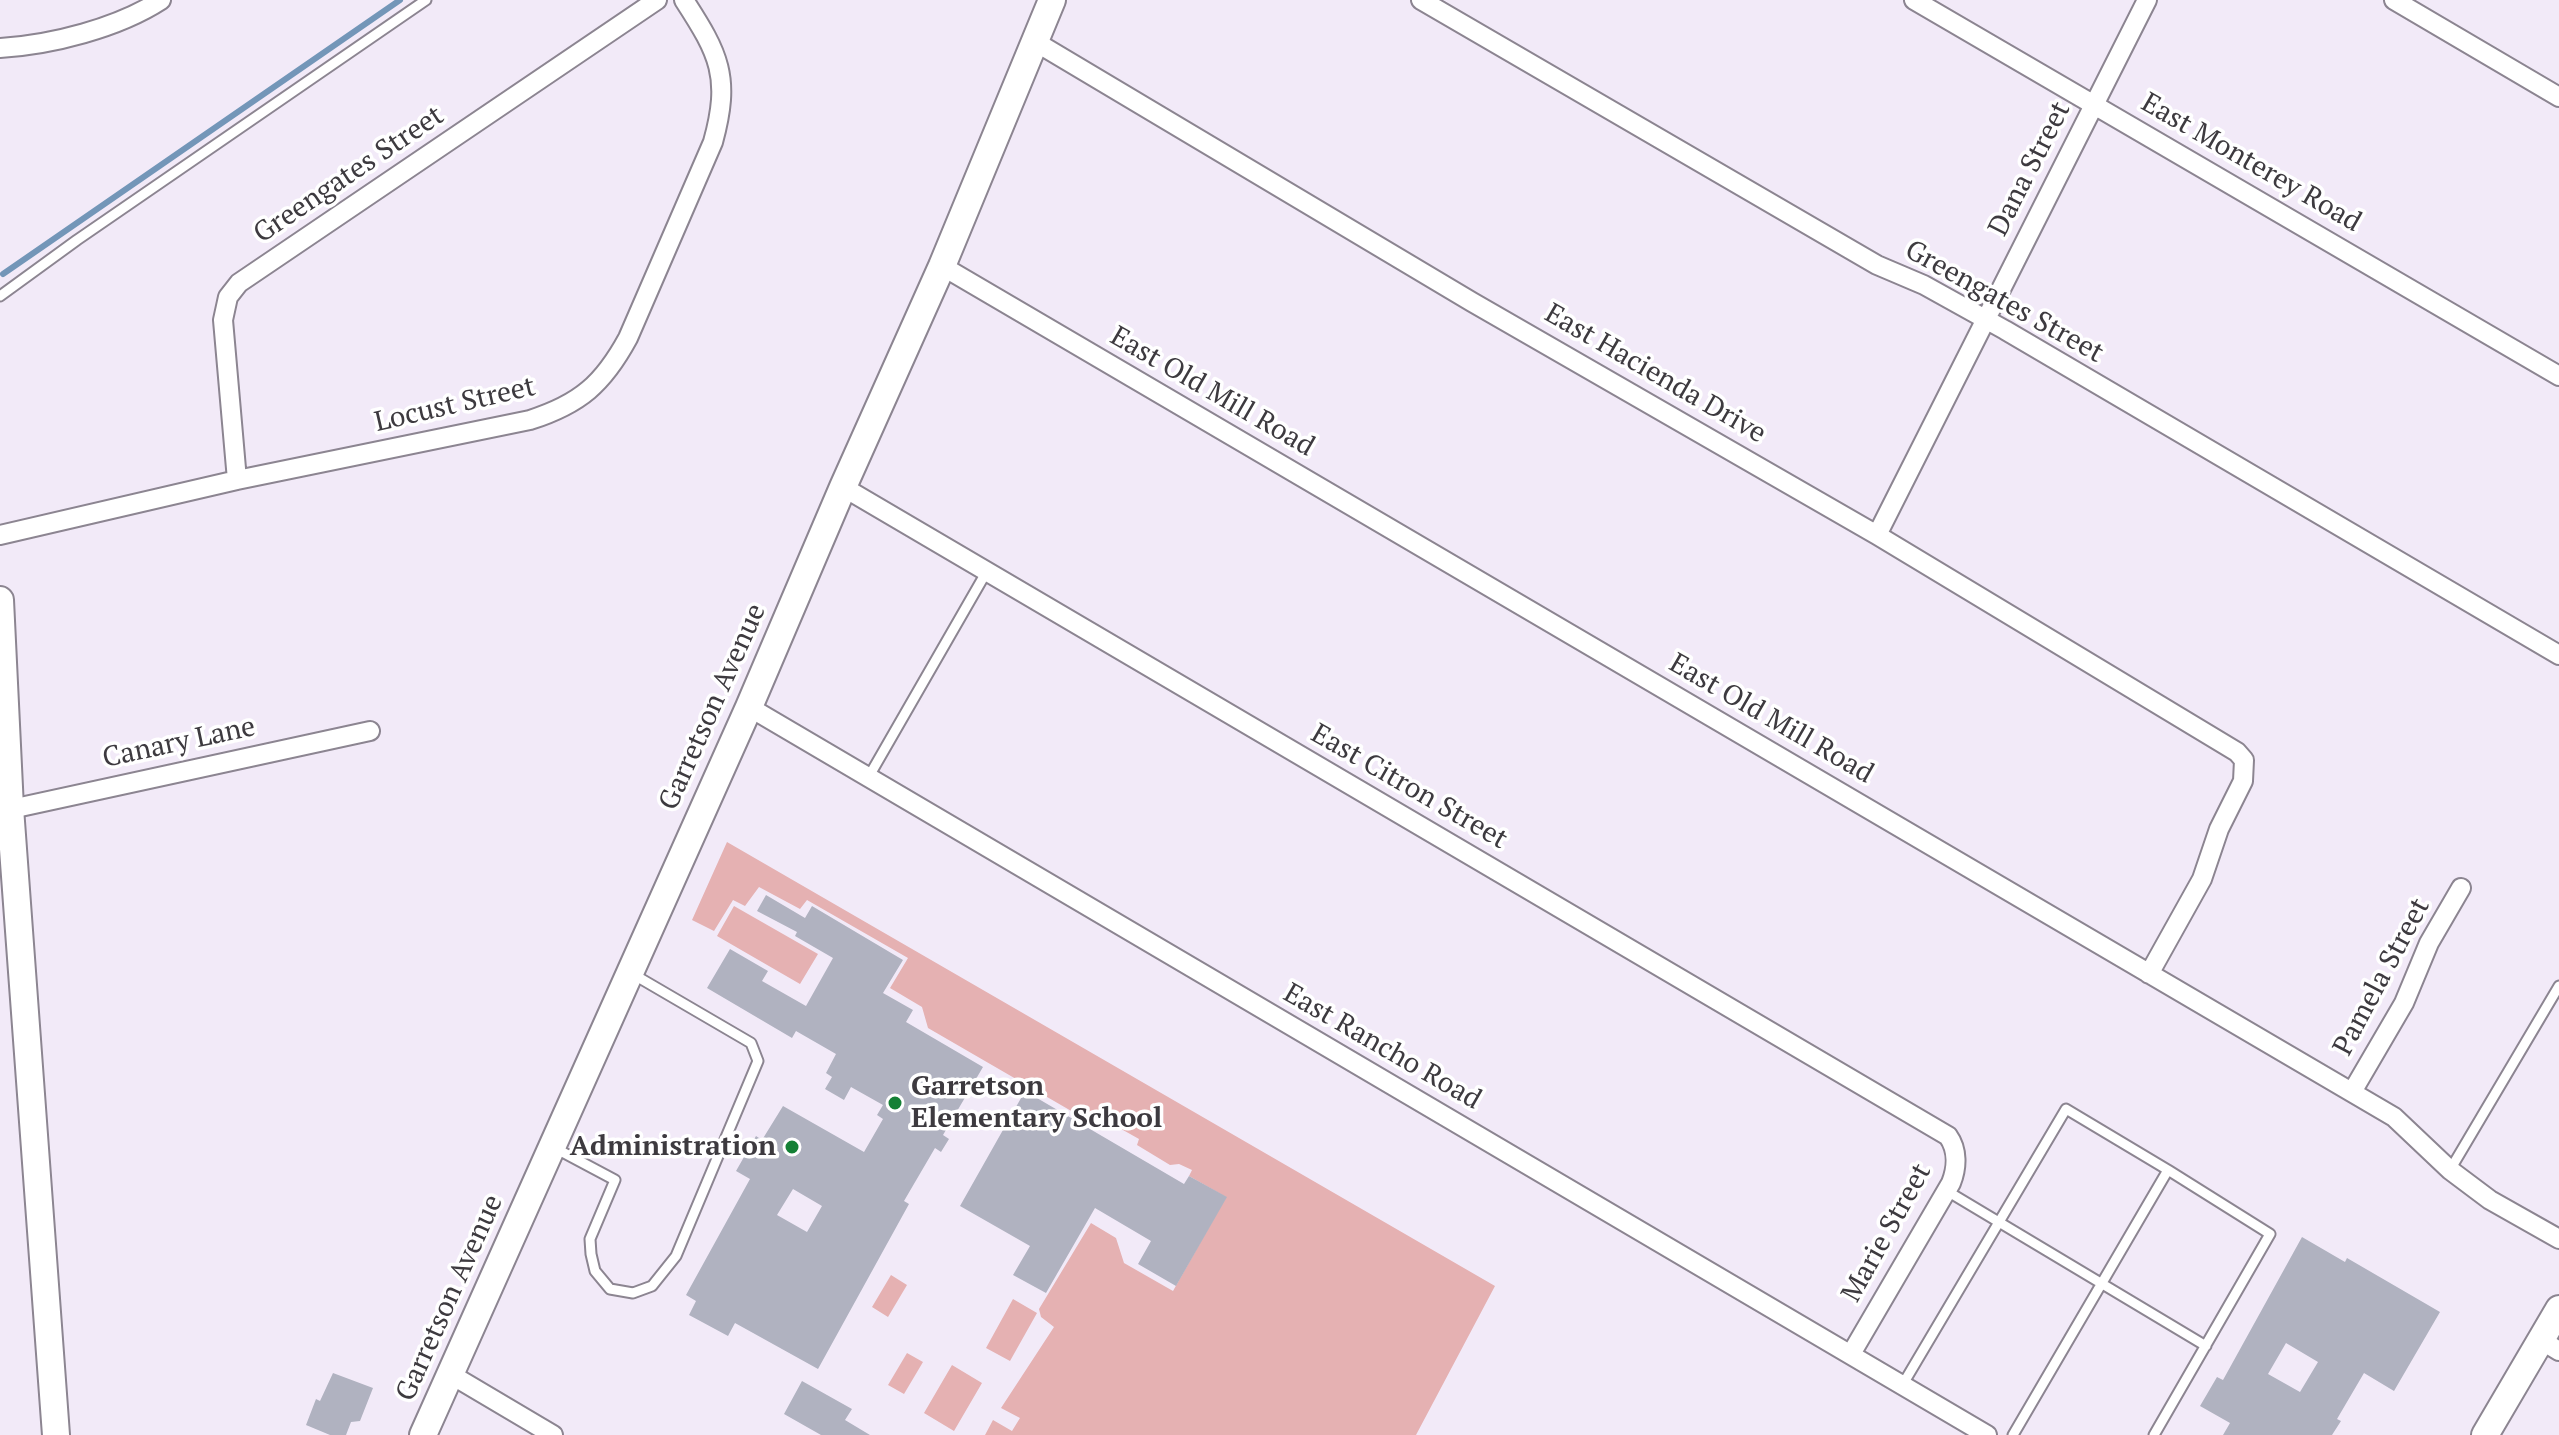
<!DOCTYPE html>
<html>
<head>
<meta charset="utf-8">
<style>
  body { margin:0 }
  canvas { display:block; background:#f2eaf8 }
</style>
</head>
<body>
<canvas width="2559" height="1435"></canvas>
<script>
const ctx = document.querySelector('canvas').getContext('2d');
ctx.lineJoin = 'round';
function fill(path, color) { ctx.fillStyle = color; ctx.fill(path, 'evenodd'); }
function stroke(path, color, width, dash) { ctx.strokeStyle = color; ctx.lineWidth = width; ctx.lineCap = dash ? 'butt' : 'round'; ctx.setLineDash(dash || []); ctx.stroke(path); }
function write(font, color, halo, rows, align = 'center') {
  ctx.font = font + ' "PT Serif",serif'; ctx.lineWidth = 7; ctx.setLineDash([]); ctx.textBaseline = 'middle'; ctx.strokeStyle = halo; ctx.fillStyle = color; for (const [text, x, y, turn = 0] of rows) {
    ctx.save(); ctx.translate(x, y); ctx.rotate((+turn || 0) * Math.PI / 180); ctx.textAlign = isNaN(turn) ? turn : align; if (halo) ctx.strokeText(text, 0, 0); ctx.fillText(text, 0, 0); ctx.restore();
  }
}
const green = new Path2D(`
  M727,842L1495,1286L1416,1435H985L993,1420L1012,1431L1020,1418L1001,1408L1054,1327L1041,1317L1039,1309L1091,1223L1116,1238L1124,1263L1173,1291L1226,1197L1189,1176L1192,1170L1179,1164L1170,1165L1137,1145L1139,1139L1091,1112H1073L928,1028L922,1007L890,988L908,958L807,900L800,909L759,887L745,906L733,900L714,931L692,920Z
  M734,906L818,954L800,984L717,936Z
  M891,1275L907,1285L888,1317L872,1307Z
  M1013,1299L1037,1313L1010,1361L986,1348Z
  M907,1353L923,1362L904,1394L888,1385Z
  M952,1365L982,1383L954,1431L924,1413Z`);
const stream = new Path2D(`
  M3,274L400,0`);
const building = new Path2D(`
  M766,895L805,918L812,906L903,960L883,993L913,1010L906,1022L983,1067L943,1135L949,1139L941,1152L935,1148L904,1201L909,1204L818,1369L735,1323L728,1336L689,1315L696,1301L686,1295L750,1179L736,1171L756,1136L762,1140L783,1106L864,1152L883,1119L877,1115L883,1105L851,1087L844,1100L825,1089L832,1077L826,1073L836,1054L796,1031L792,1038L707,988L730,949L768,971L762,981L806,1006L833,958L795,936L797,932L757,911ZM793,1189L822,1206L807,1232L777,1215Z
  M1025,1091L1184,1184L1189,1176L1227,1197L1176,1286L1138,1264L1151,1241L1095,1208L1046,1293L1013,1275L1030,1246L960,1206Z
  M2302,1237L2345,1262L2347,1258L2440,1312L2394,1391L2364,1373L2337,1419L2341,1421L2332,1435H2223L2230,1423L2200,1406L2217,1377L2223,1380ZM2286,1343L2318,1362L2300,1392L2268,1374Z
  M333,1373L373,1388L360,1421L351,1422L346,1435H330L306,1425L316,1399L320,1401Z
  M802,1381L852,1409L845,1420L870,1435H821L784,1414Z`);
const lane = new Path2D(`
  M0,296L77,240L426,0
  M868,778L987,571
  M553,1147L615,1180L590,1239L591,1254L595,1271L610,1289L633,1293L652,1286L676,1256L758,1061L751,1043L631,973
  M2450,1170L2559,986
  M1947,1191L2206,1346
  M1903,1384L2066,1109L2168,1170L2013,1435
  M2154,1435L2270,1234L2168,1170`);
const street = new Path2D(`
  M1421,0L1877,265L1924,285L2005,330L2559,655
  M1914,0L2559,376
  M2394,0L2559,97
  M1034,41L1472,302L1877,535L2237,752L2244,760L2243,781L2219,829L2202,879L2149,974
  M0,48C51,45 118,28 161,0
  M942,266L2394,1117L2450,1170L2490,1200L2559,1239
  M237,480L223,320L228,297L239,283L657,0
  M843,487L1948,1136C1958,1150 1957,1168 1951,1183L1851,1354
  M0,535L237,480L530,420C580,404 603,384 628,338L713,142C731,77 719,54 684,0
  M1877,535L2147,0
  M749,707L1987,1435
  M2,811L370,731
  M2352,1092L2404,1003L2429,943L2461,888
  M2541,1340L2559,1351
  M450,1374L553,1435`);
const secondary = new Path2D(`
  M0,600L10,808L56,1435
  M423,1435L749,707L843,487L942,266L1052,0
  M2485,1435L2559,1309`);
const markers = [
  [895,1103,8,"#148035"],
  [792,1147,8,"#148035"]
];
const streetNames = [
  ["East Monterey Road",2251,163,30],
  ["Dana Street",2030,169,-63],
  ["Greengates Street",349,175,-34],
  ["Greengates Street",2004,302,29],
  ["East Hacienda Drive",1655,374,30],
  ["East Old Mill Road",1212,392,30],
  ["Locust Street",455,405,-13],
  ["Garretson Avenue",713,707,-66],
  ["East Old Mill Road",1771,719,30],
  ["Canary Lane",179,743,-12],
  ["East Citron Street",1409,787,30],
  ["Pamela Street",2382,977,-62],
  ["East Rancho Road",1382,1047,30],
  ["Marie Street",1887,1233,-61],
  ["Garretson Avenue",450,1298,-66]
];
const poiNames = [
  ["Garretson",911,1087],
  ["Elementary School",911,1119],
  ["Administration",776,1147,"right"]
];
fill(green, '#e5b1b2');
stroke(stream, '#7396b8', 6);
fill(building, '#b0b2c0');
stroke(lane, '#8c8591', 13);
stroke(street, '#8c8591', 22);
stroke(secondary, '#8c8591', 30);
stroke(lane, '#fff', 9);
stroke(street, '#fff', 18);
stroke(secondary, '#fff', 26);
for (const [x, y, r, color] of markers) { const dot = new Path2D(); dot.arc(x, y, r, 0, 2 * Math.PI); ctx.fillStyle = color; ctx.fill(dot); stroke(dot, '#fff', 3); }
write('28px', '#3d3a3f', '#fff', streetNames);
write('bold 28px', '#3d3a3f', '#fff', poiNames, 'left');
</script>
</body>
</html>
